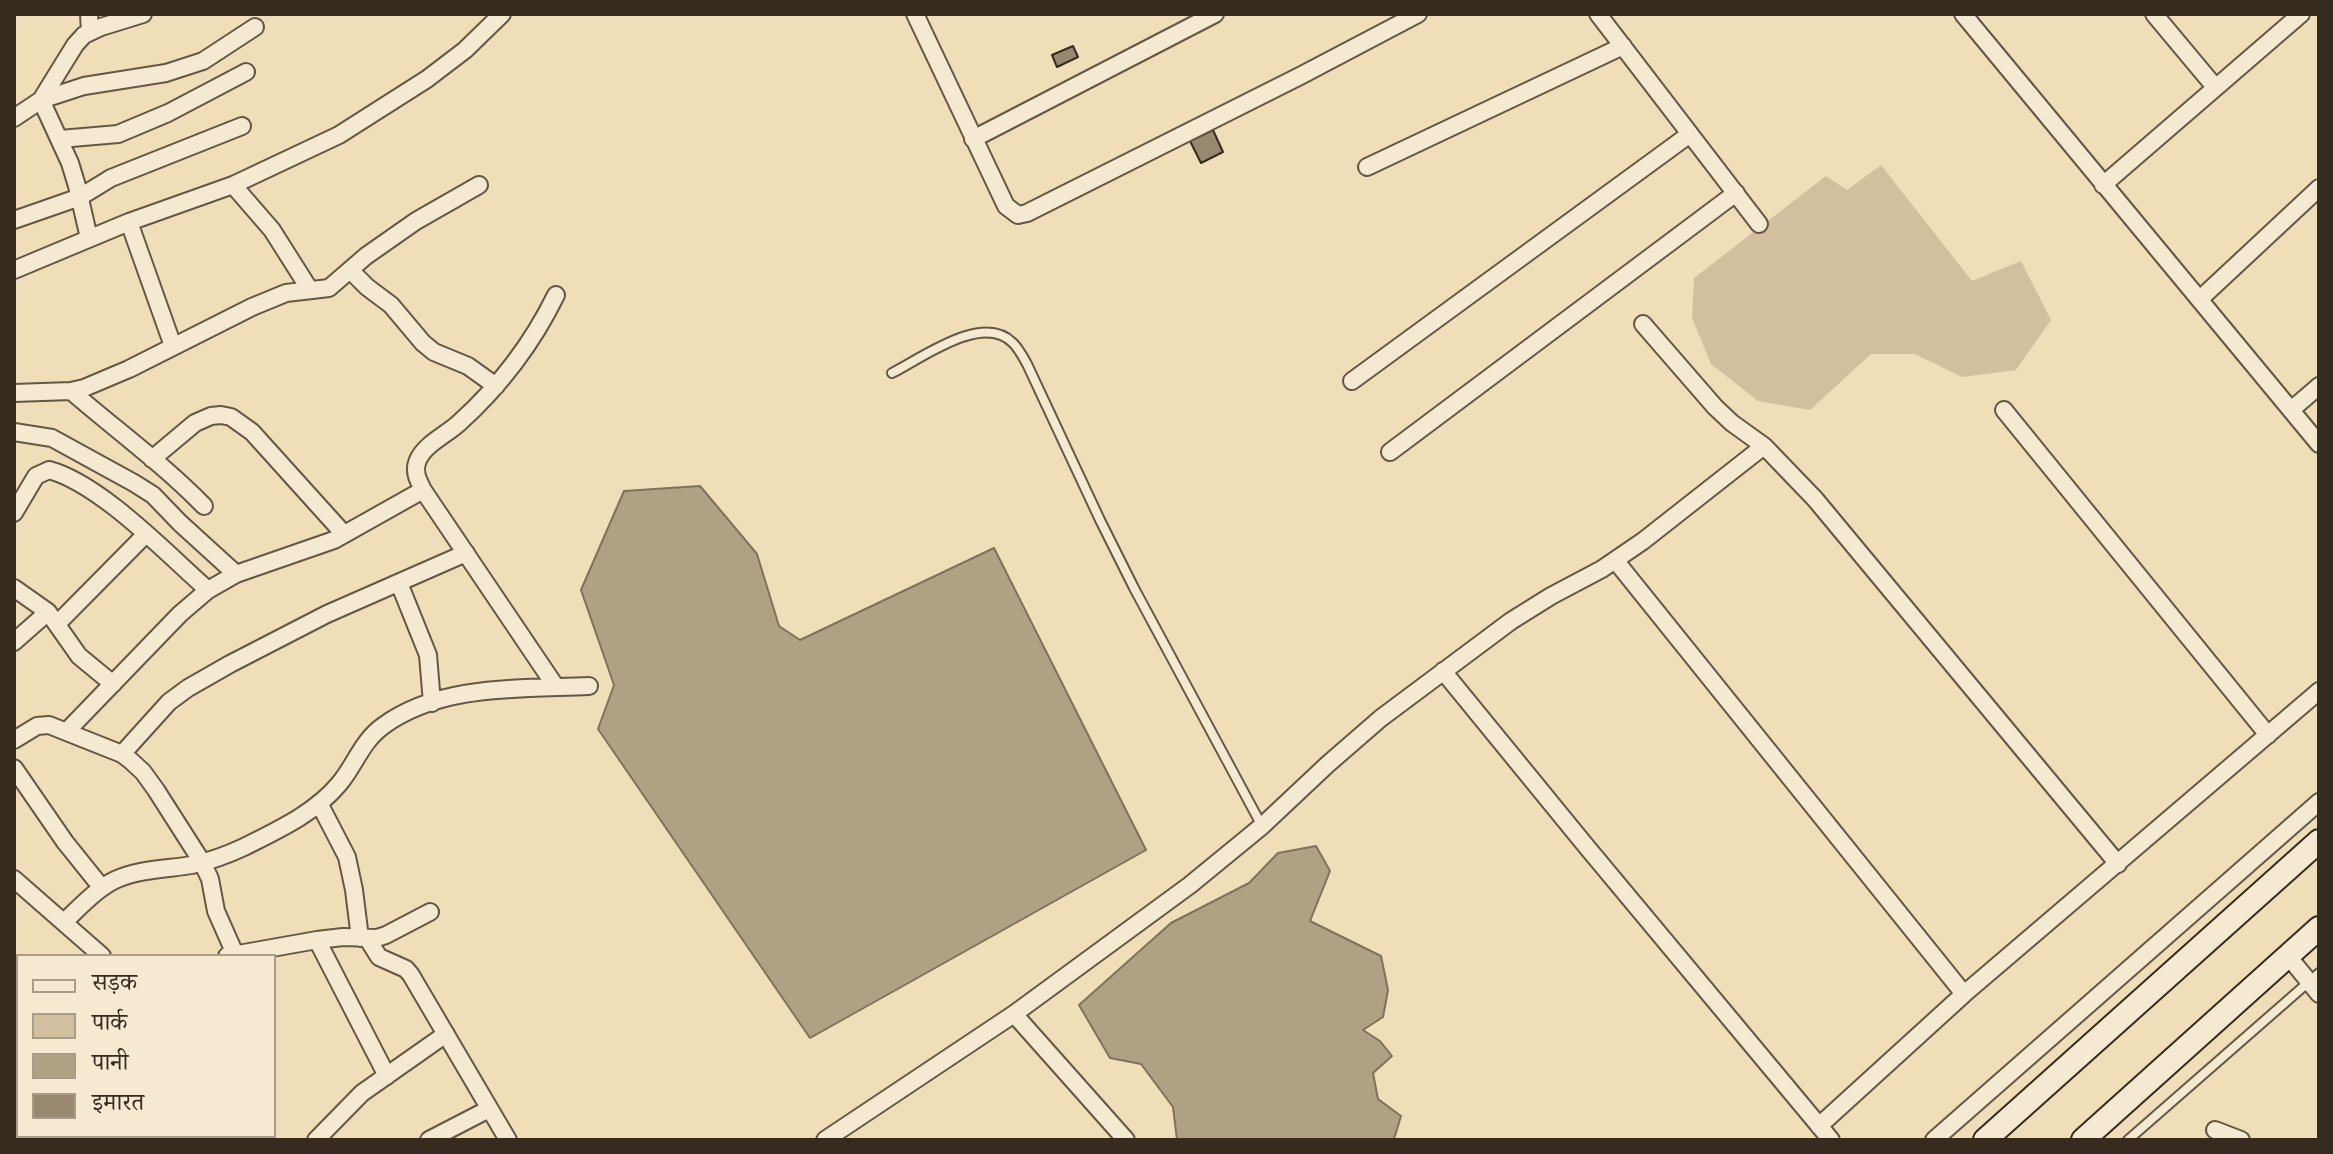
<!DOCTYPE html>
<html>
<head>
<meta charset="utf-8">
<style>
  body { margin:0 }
  #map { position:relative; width:2333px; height:1154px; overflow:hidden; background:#f0deb8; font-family:"IM FELL French Canon","Noto Serif Devanagari",serif }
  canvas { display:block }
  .frame { position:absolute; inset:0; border:16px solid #372a1f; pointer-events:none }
  .legend { position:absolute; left:16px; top:954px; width:260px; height:184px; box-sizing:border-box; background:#f5ead1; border:2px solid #a99d8a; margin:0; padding:10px 14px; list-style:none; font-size:24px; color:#372a1f }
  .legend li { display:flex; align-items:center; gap:16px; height:40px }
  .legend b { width:40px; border:2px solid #a99d8a }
</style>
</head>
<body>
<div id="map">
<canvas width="2333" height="1154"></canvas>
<div class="frame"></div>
<ul class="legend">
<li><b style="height:10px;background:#f5ead1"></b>सड़क</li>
<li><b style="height:22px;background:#d1bf9e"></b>पार्क</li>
<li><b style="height:22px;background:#b1a184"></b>पानी</li>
<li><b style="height:22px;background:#97886f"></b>इमारत</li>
</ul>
</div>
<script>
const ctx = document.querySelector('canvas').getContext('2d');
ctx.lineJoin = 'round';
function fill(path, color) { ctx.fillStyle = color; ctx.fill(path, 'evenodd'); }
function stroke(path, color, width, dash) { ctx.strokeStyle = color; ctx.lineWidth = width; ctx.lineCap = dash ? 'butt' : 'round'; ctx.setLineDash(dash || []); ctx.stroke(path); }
const green = new Path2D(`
  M1881,165L1972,281L2021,261L2051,320L2016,370L1962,377L1915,354H1871L1810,410L1758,401L1711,364L1692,318L1694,278L1826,176L1847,190Z`);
const water = new Path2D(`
  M700,486L757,554L779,626L800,640L994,548L1146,850L810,1038L598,729L614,685L581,590L624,491Z
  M1316,846L1330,871L1310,921L1381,956L1388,990L1383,1017L1363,1030L1380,1041L1392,1056L1373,1073L1378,1099L1401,1116L1395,1136L1392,1140H1177L1173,1107L1141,1064L1110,1058L1079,1005L1171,923L1249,883L1278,853Z`);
const building = new Path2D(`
  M1073,46L1078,57L1057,67L1052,55Z
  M1213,130L1223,152L1201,163L1190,141Z`);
const lane = new Path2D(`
  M892,373C922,358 983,312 1013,343C1019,349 1023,357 1027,364L1100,520L1134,588L1262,826
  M2128,1140L2319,973`);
const street = new Path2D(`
  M89,14L90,32
  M915,14L1006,206L1018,215L1027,213L1300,76L1418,14
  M1598,14L1759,224
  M1963,14L2319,444
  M2154,14L2215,87
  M14,118L41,100L75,45L84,35L101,27L143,14
  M60,139L118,134L168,113L246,72
  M973,139L1215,14
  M1367,167L1623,46
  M233,185L272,230L310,290
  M2103,185L2301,14
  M14,220L80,197L111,178L242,126
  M129,222L173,346
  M89,238L77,186L70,163L41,100L84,86L166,73L203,61L255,27
  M14,270L129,222L233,185L339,135L427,79L465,50L502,14
  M350,270L367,287L391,305L423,343L434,352L468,366L496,386
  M556,295C532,344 500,386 459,423C446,435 425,444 418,460C413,471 418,480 423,490L556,687
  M2200,299L2319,188
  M1643,324L1715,407L1732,423L1764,446L1815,499L2118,864
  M1352,381L1690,134
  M71,391C115,429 163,464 204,506
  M14,393L71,391L84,388L129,369L252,307L286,293L329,288L366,256L416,221L479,185
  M2004,410L2268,735
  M2291,410L2319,386
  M14,432L52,438L134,483L153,495L180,523L236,574
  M1390,452L1736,193
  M152,459L195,423L211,416L221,415L231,417L252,432L344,534
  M14,513L36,476L49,470C101,484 167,554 208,590
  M1615,560L1964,994
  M399,583L428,655L432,703
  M14,588L48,612L79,656L113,684
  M57,624L145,535
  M14,642L48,612
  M1443,671L1586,846L1831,1140
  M67,731L180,614L208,590L236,574L334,540L423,490
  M14,740L37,726L49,725L122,754L130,760L143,772L156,790L202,862L210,879L216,911L235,954
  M122,754L169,702L188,688L230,664L327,614L466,553
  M14,768L65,842L102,888
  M319,803L347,857L354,890L360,938
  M14,879L102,956
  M64,922C79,908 96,889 115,880C139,869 167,869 192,865C211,861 227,855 244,847C278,830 315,813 339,784C355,765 362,741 383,726C440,684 521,689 589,686
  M367,938L379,957L406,969L411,975L508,1140
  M317,940L387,1076
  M227,956L317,940L343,937L377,938L386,935L430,912
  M2288,956L2319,994
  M1014,1014L1126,1140
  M14,1034L18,1033
  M14,1091L18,1089
  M1819,1126L1964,994L2319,691
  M2215,1130L2241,1140
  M193,1136L197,1140
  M265,1136L266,1140
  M316,1140L362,1093L446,1034
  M429,1140L489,1109
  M825,1140L1014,1014L1190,885L1262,826L1328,764L1381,718L1511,621L1551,596L1602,569L1643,541L1764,446
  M1934,1140L2319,802`);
const secondary = new Path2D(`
  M1985,1140L2319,841
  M2083,1140L2319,928`);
fill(green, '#d1bf9e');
fill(water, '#b1a184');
stroke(water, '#80715c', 2);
fill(building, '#97886f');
stroke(building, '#372a1f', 2);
stroke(lane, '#655745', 12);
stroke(street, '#655745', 20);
stroke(secondary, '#372a1f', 26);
stroke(lane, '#f5ead1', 8);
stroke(street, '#f5ead1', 16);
stroke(secondary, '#f5ead1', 22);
</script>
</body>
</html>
